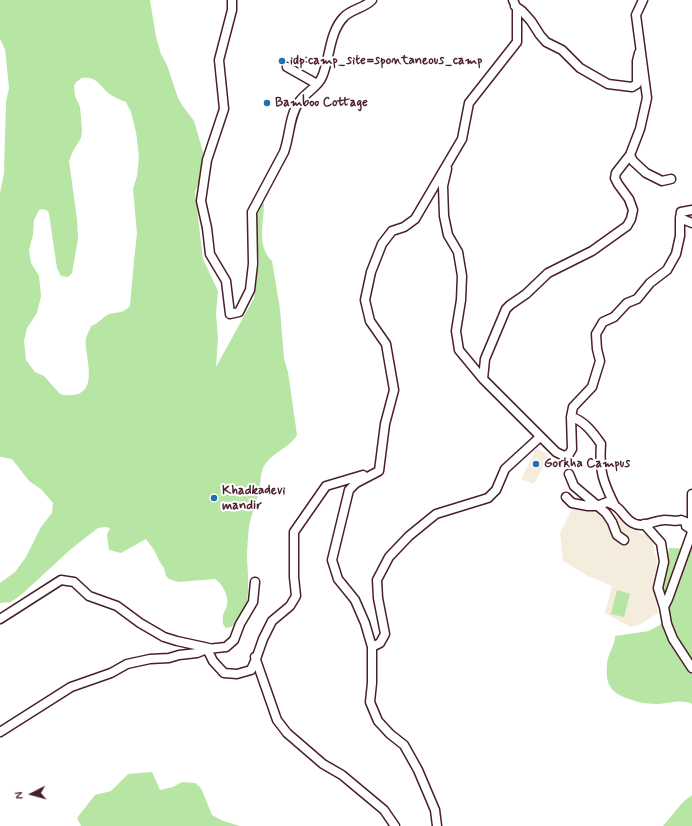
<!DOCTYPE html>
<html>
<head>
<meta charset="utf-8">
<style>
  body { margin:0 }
  #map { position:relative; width:692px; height:826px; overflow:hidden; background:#fff; font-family:Mynerve,sans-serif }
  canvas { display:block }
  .north { position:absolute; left:12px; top:774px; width:40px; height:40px; -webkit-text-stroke:3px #fff; paint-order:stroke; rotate:264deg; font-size:11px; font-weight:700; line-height:16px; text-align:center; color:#4a1f2b }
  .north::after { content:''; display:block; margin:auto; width:14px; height:18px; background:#4a1f2b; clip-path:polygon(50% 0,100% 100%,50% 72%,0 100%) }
</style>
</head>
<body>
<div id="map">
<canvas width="692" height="826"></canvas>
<div class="north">N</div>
</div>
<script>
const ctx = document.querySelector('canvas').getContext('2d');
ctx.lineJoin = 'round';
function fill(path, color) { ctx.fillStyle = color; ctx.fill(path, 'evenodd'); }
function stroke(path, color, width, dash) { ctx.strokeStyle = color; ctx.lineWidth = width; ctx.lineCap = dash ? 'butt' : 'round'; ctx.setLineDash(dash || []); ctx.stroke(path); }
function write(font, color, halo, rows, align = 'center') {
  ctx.font = font + ' Mynerve,sans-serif'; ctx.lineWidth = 4; ctx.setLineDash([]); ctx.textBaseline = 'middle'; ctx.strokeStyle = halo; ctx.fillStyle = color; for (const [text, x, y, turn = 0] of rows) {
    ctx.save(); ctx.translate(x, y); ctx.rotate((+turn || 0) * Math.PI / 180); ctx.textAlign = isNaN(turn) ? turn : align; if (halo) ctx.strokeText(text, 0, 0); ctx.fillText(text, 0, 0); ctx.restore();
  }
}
const built = new Path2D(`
  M537,448L547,454V460L534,484L521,479Z
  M607,508L632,529L651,537L657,561L654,588L658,613L639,625L630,627L605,613L612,586L588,576L563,561L560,533L572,509Z`);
const green = new Path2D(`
  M0,0H150L156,37L161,54L167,65L178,98L182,105L194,121L203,152L202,173L195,192L203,259L218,291L216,314L218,338L216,367L254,298L256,277L259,265L256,220L260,207L263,203L264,204C264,222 256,246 272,261L280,309L284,359L288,372L297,435C289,449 271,452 263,468C260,475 261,484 259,492C256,504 251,515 249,527C248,537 247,548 247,558C248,577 254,625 226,628L223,624C222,612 225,613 227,605C229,596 222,583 215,579L178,582L169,579L166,576L164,568L160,562L154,550L146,539L121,553L109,550L107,535L110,528L105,527L98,528L71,549L21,595L11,602L0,603V583L15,572L26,557L41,527L52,513L53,503L41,489L29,481L12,459L0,457V193L4,173L6,102L9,88L5,49L0,39ZM82,78C99,76 100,88 111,95C116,98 121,100 126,102L131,112L136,132L139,157L137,176L133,189L137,234L134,260L130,306C122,315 116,311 107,315C101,319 98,324 91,326C90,330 87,334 86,338C83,352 101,392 73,395C68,395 65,396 60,394L44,376L35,372L26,360L24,341L27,328L37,313L41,296L39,276L31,263L29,250L33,235L34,220L39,210L43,209L48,211L49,214L57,268L61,276L68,277L72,273L78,239L77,219L69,161L73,151L81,138L82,130L80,107L75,96L74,86L76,82Z
  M669,548L692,549V704C682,699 670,703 659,704C650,704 640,703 632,700C612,694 605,686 607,665C607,654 615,646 615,636L649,631L663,623L666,608L663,582Z
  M617,590L630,594L624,617L611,614Z
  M152,772L160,790L173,787L182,782L195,783L201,788L212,815L223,821L240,826H81L77,818L95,795L111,791L128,774Z
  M692,795V826H663L683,802Z`);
const minor = new Path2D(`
  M232,0V10L219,60L224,109L207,160L201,201L207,228L210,254L226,281L230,314L239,312L250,290L253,264L252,212L284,152C290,136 289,116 299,102C305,93 318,87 322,77C330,59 329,32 344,17C351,9 365,8 372,0
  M513,0L517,9V42L469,103L462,139L415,219L404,227L392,231L382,244L371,272L365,300L370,321L386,344L394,390L385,424L379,471L356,483L349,490L332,560L338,579L355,600L365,623L372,647L380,643L385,634L378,598L377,580L389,557L409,536L436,514L488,498L496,490L505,469L540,437
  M515,6L522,11L531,21L540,35L546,42L562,50L580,68L608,84L632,87L637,84V61L639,53
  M287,67L317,84
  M630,155L633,161L646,173L662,181L671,179
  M447,169L443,186L444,216L448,235L458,252L462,276L461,300L456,331L459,350L483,379
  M680,218L692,223
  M571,417L573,407L592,387L600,361L597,349L596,334L603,322L614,317L627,303L637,299L650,283L667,270L676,254L680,236V218L681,212L692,210
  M569,474L574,486L606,513L612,522L617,535L624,540
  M566,497L572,503L588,506H597L607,502C609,503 613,504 615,506C622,510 625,519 633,523C643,529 656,519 666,520C673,520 674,522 681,520L686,522V526L692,530
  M615,506C603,482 599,471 601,444C594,434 584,420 571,417L572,449L569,454L564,456L556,452L483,379L485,359L506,309L510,305L526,294L548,273L592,251L627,226L631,219L633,210L629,199L618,184L615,178L616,173L630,155L640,129L647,98L636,15L643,0
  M644,524L661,543L664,562L658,588L664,607L667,624L673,639L692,668
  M664,607L668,599L692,532V494
  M0,619L61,580L74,582L89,596L117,606L140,623L164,637L177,641L209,648
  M372,647V683L370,702L378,721L390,734L404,745L418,770L435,810L437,826
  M207,649L213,661L224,673L237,674L251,670L256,659L263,639L272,621L290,606L296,596L294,577V532L326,486L363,475
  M255,657L277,720L287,733L323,764L342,775L384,810L395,826
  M0,732L71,687L111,673L127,664L150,659L169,658L179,655L197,653L207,649L226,647L234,640L240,624L253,602L255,582`);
const markers = [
  [282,61,4,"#1f6fb2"],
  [267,103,4,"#1f6fb2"],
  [536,464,4,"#1f6fb2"],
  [214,498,4,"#1f6fb2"]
];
const poiNames = [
  ["idp:camp_site=spontaneous_camp",290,61],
  ["Bamboo Cottage",275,103],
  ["Gorkha Campus",544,464],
  ["Khadkadevi",222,491],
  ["mandir",222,506]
];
fill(built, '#f4ecdd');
fill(green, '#b6e5a4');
stroke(minor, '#4a1f2b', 11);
stroke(minor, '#fff', 8);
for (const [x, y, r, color] of markers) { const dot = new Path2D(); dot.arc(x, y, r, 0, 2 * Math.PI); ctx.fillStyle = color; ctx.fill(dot); stroke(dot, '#fff', 1.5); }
write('bold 13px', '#4a1f2b', '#fff', poiNames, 'left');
</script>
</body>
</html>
